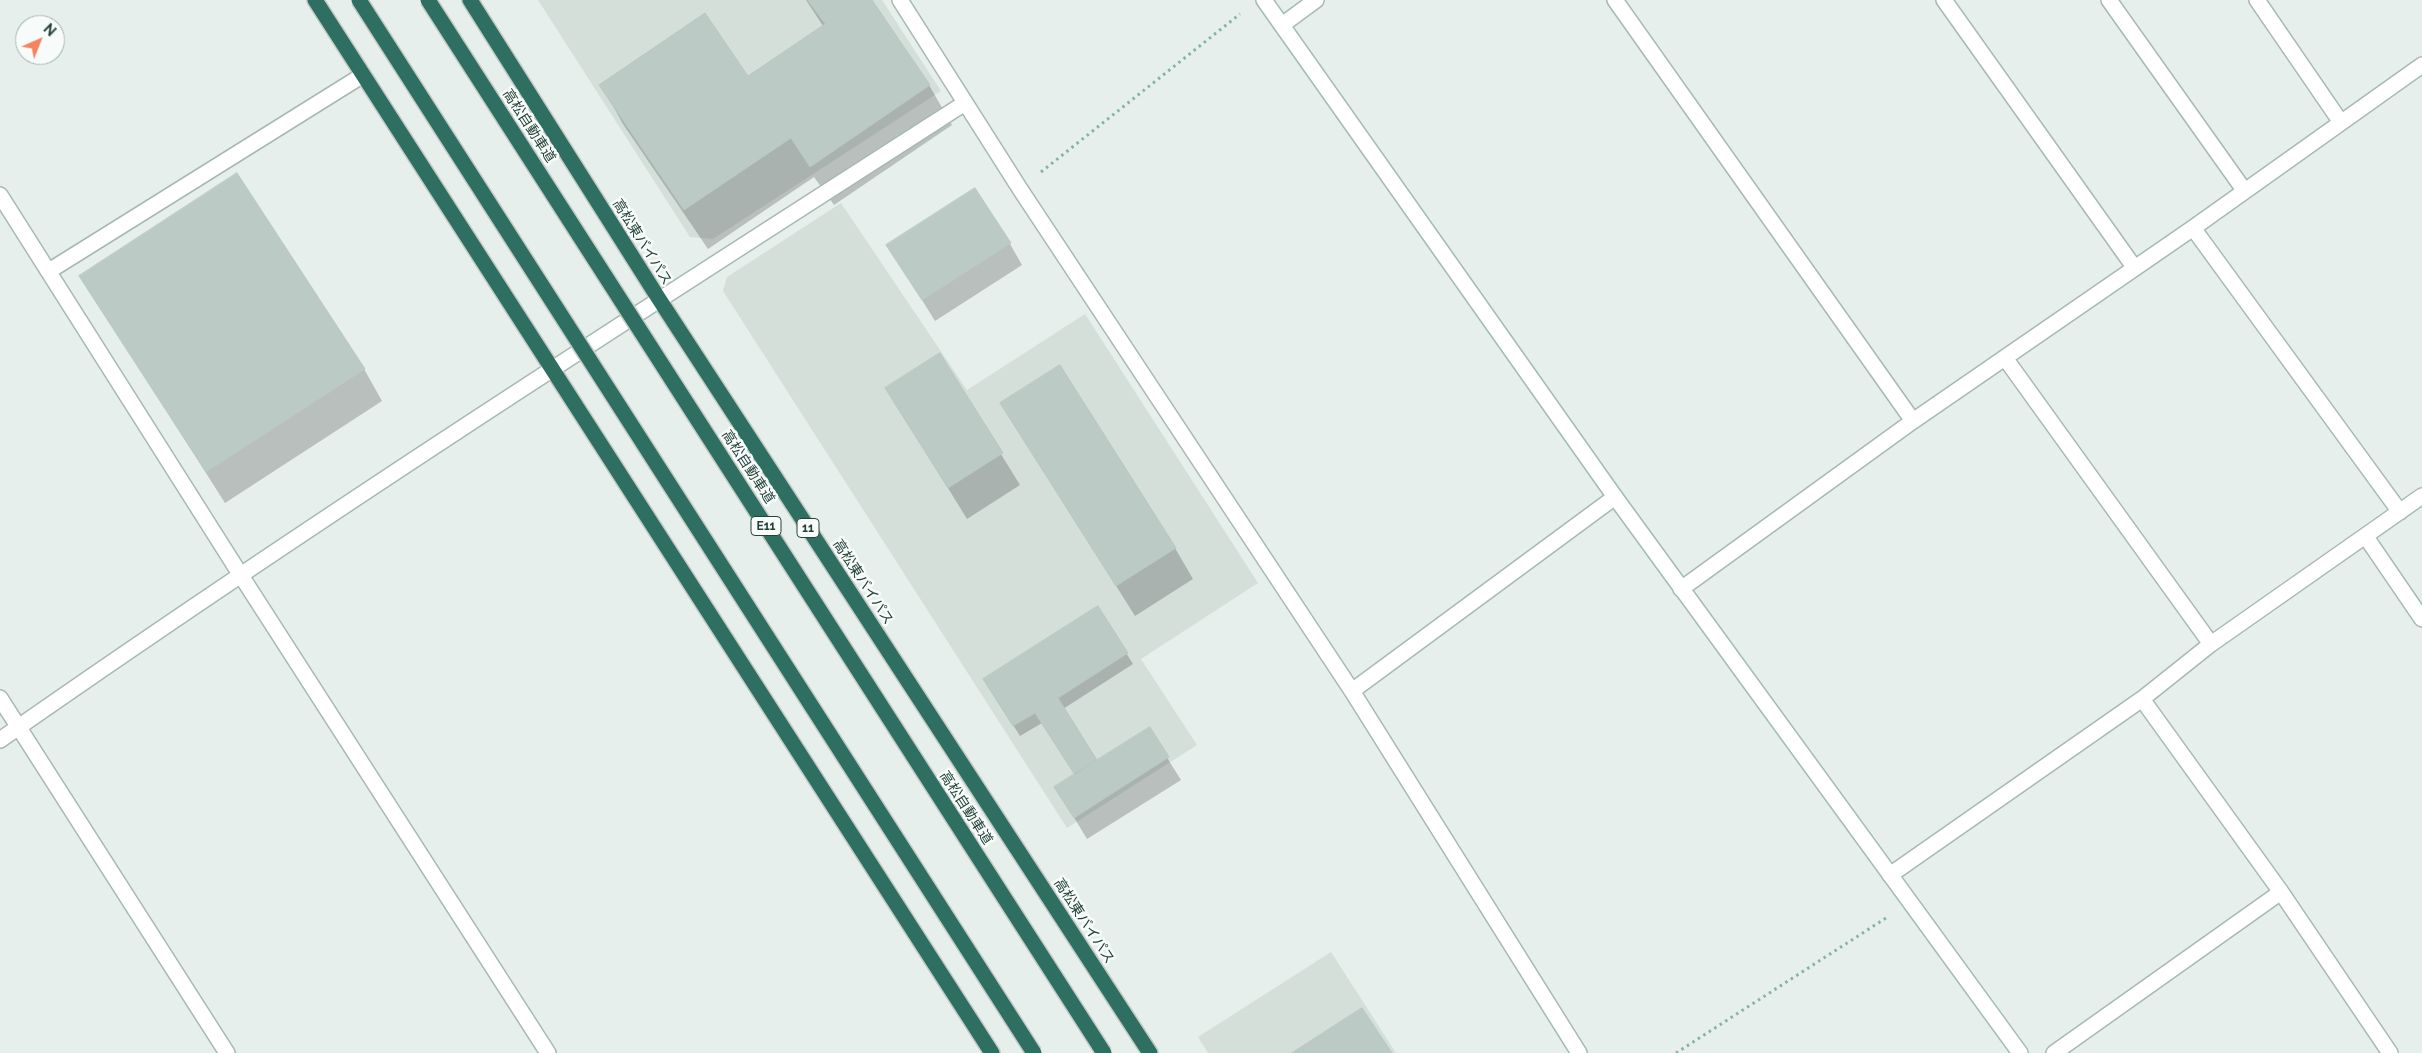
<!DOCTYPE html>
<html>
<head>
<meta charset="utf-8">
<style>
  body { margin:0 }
  #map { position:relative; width:2422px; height:1053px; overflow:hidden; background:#e6efeb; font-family:Raleway,sans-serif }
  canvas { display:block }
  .north { position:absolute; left:15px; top:15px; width:50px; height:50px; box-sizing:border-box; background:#f7fbf9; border:1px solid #a3b1ad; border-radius:50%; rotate:44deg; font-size:14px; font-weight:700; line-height:20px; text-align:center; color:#24423a }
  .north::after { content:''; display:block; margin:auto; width:18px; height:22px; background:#f4845f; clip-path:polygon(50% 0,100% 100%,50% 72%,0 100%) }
</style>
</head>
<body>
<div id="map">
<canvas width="2422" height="1053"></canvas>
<div class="north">N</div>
</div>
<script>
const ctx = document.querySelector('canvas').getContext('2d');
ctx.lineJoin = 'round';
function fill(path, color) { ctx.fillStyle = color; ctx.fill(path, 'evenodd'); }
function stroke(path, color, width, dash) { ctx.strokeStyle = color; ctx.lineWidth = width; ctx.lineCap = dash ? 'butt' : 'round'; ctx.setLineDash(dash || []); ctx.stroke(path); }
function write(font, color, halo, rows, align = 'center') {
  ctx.font = font + ' Raleway,"Noto Sans JP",sans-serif'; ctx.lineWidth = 5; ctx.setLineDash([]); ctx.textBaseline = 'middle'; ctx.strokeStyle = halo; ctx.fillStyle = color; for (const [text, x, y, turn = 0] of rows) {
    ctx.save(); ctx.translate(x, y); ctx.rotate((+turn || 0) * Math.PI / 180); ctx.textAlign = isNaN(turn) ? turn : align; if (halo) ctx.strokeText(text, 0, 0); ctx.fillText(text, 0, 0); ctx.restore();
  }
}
const built = new Path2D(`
  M538,0H882L941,91L713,239L690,237Z
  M841,203L967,390L1085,314L1258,583L1141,659L1197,745L1067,828L723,291L727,277Z
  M1331,952L1396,1053H1208L1198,1037Z`);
const shadow = new Path2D(`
  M806,0H871L929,85L952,125L834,205L814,177L708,249L623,124L601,85L748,77L823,26Z
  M1010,244L1022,265L935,321L888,245Z
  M81,276L364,369L382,401L225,503Z
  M940,355L1020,485L967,519L887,389Z
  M1002,404L1175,548L1193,579L1135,616Z
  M1098,608L1133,664L1063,709L1097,762L1149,729L1181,780L1087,839L1069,809L1076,775L1042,723L1020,736L991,690Z`);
const building = new Path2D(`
  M808,0H872L930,85L810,167L791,138L684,210L599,85L705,13L748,76L825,24Z
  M237,173L365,369L206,472L79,276Z
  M975,188L1011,243L922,300L886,245Z
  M940,353L1003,453L948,488L885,388Z
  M1060,365L1176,548L1116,586L1000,403Z
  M1098,606L1128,653L1058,698L1097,760L1075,775L1035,713L1013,726L983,679Z
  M1150,727L1169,757L1074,818L1054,787Z
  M1362,1008L1392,1053H1292Z`);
const path = new Path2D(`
  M1041,172L1240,14
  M1676,1053L1886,918`);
const street = new Path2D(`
  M900,0L1020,189L1352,691L1579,1053
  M1615,0L1913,421
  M1944,0L2134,267
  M2109,0L2244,190
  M2257,0L2340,121
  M1282,25L1316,0
  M0,195L240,574L548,1053
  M2193,228L2400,512
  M49,271L363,75
  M2005,358L2211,644
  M2366,537L2422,619
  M1681,589L1913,421L2193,228L2422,65
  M1352,691L1615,497
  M0,698L227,1053
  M2142,699L2281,892L2390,1053
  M0,740C316,519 641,311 965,103
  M1890,875L2142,699L2211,644L2422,496
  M2054,1053L2281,892`);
const secondary = new Path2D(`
  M1264,0L1615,497L2020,1053`);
const highway = new Path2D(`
  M315,0L992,1053
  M470,0L659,299L1150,1053`);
const highwayBridge = new Path2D(`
  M359,0L1034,1053
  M428,0L1104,1053`);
const shields = [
  [766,526,30],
  [808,528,22]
];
const shieldNames = [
  ["E11",766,526],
  ["11",808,528]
];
const streetNames = [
  ["高松自動車道",529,126,57],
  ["高松東バイパス",642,242,58],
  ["高松自動車道",748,467,57],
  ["高松東バイパス",863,582,57],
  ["高松自動車道",966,808,57],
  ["高松東バイパス",1084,921,57]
];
fill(built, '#d4dfda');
fill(shadow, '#0003');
fill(building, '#bbcac4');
stroke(building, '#b8c9c2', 1);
stroke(street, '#a8b8b2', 18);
stroke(secondary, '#a4bbb3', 18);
stroke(highway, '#c2cac8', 18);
stroke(path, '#86b3a5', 3, [2.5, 4]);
stroke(street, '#fff', 15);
stroke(secondary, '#fff', 15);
stroke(highway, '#2f6f62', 15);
stroke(highwayBridge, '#c2cac8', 18, []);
stroke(highwayBridge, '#2f6f62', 15);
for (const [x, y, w] of shields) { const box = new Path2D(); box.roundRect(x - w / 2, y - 9.5, w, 19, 4); ctx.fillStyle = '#f7fbf9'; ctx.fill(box); stroke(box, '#24423a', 1); }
write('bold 12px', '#24423a', null, shieldNames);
write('14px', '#24423a', '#f7fbf9', streetNames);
</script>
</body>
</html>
